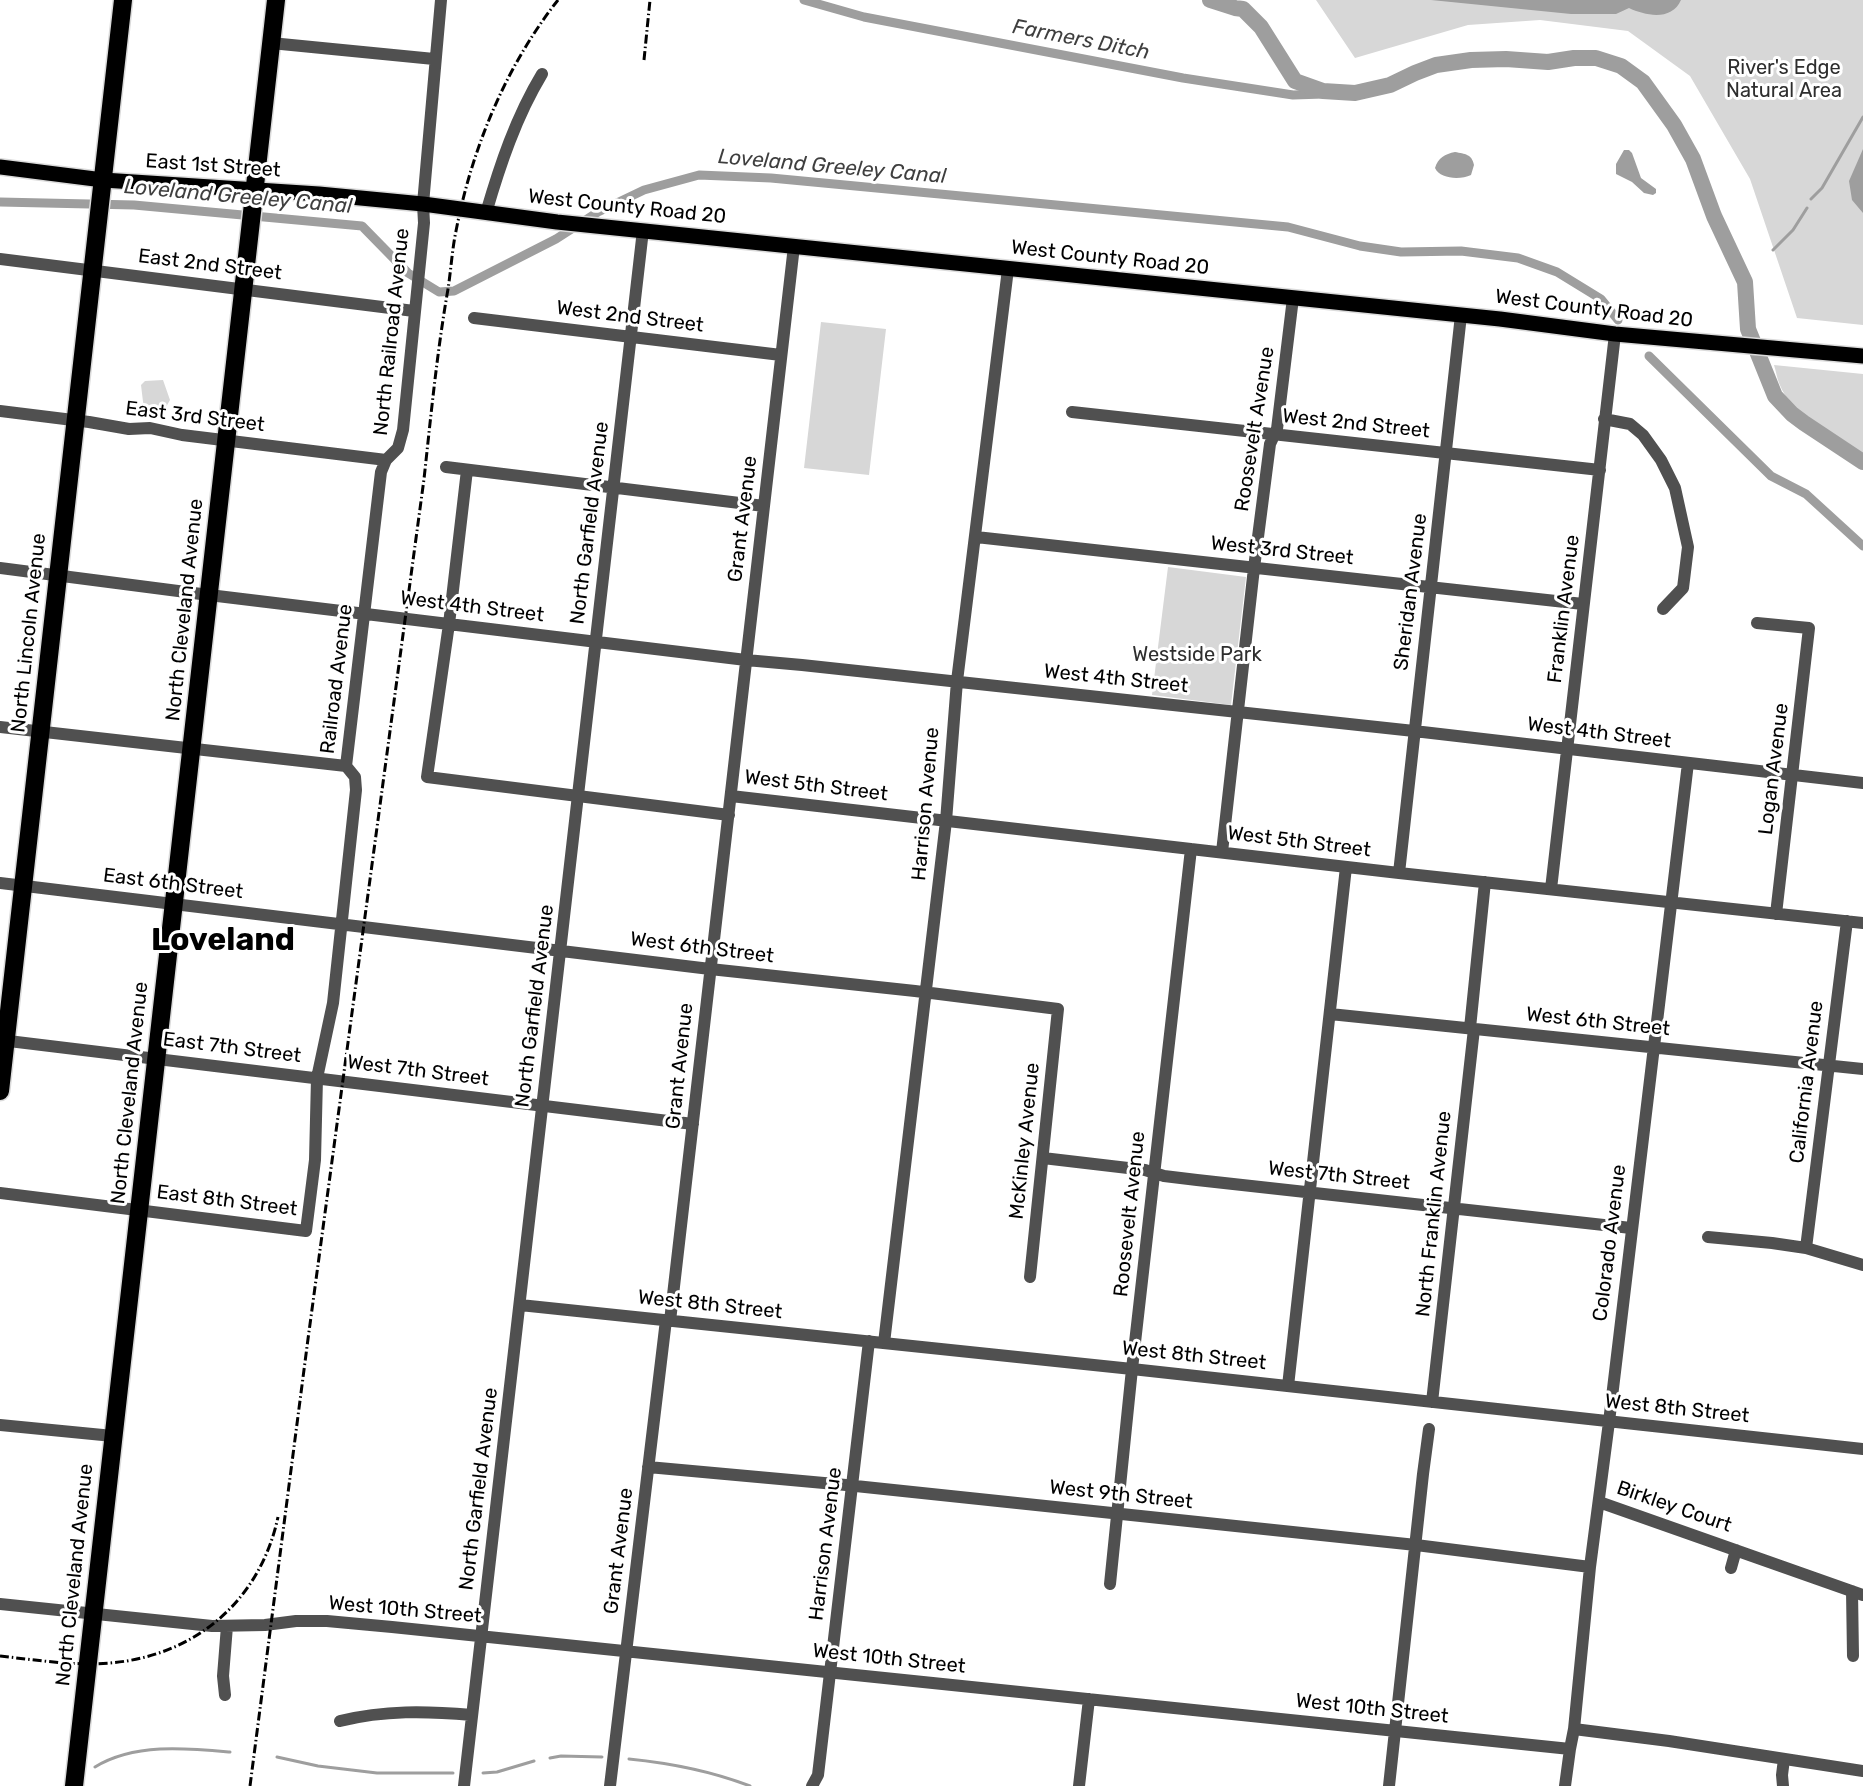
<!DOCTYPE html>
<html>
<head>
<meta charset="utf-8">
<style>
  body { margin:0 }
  canvas { display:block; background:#fff }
</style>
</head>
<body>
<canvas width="1863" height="1786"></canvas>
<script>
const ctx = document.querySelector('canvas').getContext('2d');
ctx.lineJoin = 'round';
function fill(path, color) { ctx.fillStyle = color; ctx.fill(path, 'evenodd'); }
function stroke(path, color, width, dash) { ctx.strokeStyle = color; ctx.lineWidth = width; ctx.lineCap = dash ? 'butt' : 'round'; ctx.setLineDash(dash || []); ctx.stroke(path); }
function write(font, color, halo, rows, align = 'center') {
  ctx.font = font + ' Rubik,sans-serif'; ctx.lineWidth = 6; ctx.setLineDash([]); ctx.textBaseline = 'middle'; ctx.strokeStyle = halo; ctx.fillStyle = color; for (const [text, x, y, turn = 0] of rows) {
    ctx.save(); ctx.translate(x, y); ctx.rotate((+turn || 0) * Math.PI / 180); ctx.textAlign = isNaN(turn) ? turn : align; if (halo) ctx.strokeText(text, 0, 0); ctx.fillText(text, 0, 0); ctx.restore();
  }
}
const green = new Path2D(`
  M1316,0H1863V325L1797,318L1750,179L1690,76L1628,31L1540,20L1468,25L1355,58Z
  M821,322L886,329L869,475L804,468Z
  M1774,365L1863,374V459C1833,439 1793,419 1779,383C1777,378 1776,371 1774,365Z
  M163,380L170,400L162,414L144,410L141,385L145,381Z
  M1168,567L1246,577L1231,705L1152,695Z`);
const water = new Path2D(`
  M1431,0H1681C1672,21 1646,16 1629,8L1616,14H1571Z
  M1863,149V213L1852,200L1849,181Z
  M1624,150H1629L1632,153L1641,178L1656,189V193L1653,195L1644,193L1632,182L1616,174V164Z
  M1455,152C1465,154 1472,154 1474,165L1471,175C1460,180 1440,179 1435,168C1438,158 1445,154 1455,152Z`);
const stream = new Path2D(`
  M1811,199L1822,188L1863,117
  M1773,250L1793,230L1807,208
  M277,1757L318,1766L377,1773H453
  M550,1758L561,1756L602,1757
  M629,1759C669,1763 711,1771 750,1786
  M95,1767C134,1743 186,1748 230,1752
  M483,1773L497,1772L534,1761`);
const canal = new Path2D(`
  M804,0L864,17L1183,78L1293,95L1355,93
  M0,202L134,205L362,226L408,273L439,292L454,291L556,239L598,212L644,190L699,175L771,178L1288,227L1360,246L1401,252L1461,251L1518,258L1557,272L1601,299L1618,320
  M1649,356L1771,476L1806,494L1863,546`);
const river = new Path2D(`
  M1210,0L1235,8L1243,9L1261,27L1295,81L1323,91L1355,93L1390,85L1415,73L1436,65L1471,60L1506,59L1548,62L1574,58H1596L1621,66L1643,82L1674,125L1693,159L1714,216L1745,282L1748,329L1775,396L1792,414L1804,423L1863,462`);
const minor = new Path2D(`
  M271,43L434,59
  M486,213C500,165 516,117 542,74
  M0,259L414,311
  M474,318L781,355
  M0,411L89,422L129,429L150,428L182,435L386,460
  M1072,412L1600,470
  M1604,419L1630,424L1643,435L1661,460L1675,488L1688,547L1683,588L1663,609
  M446,467L764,506
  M467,470L449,624L427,777L729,815
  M976,537L1583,604
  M0,568L209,595L746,660L802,665L1414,731L1863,783
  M1757,623L1809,628L1776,914
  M0,727L346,766
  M731,796L1399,873L1863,923
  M1222,852L1254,568L1270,444L1277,429L1293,298
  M1399,873L1461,315
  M0,883L710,969L915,991L1058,1009L1030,1277
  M1551,889L1615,334
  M1330,1014L1863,1069
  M1470,1028L1485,882
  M0,1040L693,1124
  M1043,1158L1145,1170L1164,1176L1197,1180L1631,1228
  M0,1193L306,1231L315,1160L317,1078L333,1003L356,790L355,777L346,766L381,472L386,460L398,448L403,430L424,223L423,204L441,0
  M1708,1237L1772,1243L1806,1248L1863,1265
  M1806,1248L1847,921
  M520,1305L1132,1369L1863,1449
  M670,1321L794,246
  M884,1343L946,821L957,681L1008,269
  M1288,1386L1346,867
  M1432,1402L1474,1029
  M0,1425L113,1436
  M648,1467L846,1485L1416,1545L1590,1567
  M1599,1502L1863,1595
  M1731,1568L1736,1550
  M1110,1584L1132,1369L1191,849
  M1852,1591L1853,1656
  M0,1604L212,1626L265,1625L296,1621H327L392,1627L1570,1749
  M225,1695L223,1676L227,1626
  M340,1721C385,1710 426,1711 472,1715
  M1574,1729L1669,1741L1863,1771
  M464,1786L643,230
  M610,1786L666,1320
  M812,1786L818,1775L869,1341
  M1079,1786L1089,1699
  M1389,1786L1423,1474L1429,1429
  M1565,1786L1570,1749L1574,1729L1590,1567L1609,1422L1688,763
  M1783,1786L1782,1775L1784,1759`);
const major = new Path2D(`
  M0,167L103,180L319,194L423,204L557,222L1500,319L1615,334L1863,356`);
const highway = new Path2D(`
  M0,1091L123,0
  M74,1786L276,0`);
const rail = new Path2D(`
  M644,60L650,0
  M0,1656C36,1660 74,1666 110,1663C195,1656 260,1601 278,1517
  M250,1786L308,1339L424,479C431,415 437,352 448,289C451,270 452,250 456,231C472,148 506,66 558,0`);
const parkNames = [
  ["River's Edge",1784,68],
  ["Natural Area",1784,91],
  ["Westside Park",1197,655]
];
const streetNames = [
  ["East 1st Street",213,166,4],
  ["West County Road 20",627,207,6],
  ["West County Road 20",1110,258,6],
  ["East 2nd Street",210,265,7],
  ["West County Road 20",1594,309,7],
  ["West 2nd Street",630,317,7],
  ["North Railroad Avenue",392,332,-84],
  ["East 3rd Street",195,417,7],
  ["West 2nd Street",1356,424,6],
  ["Roosevelt Avenue",1255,429,-81],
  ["Grant Avenue",743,519,-83],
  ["North Garfield Avenue",590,523,-83],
  ["West 3rd Street",1282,551,6],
  ["Sheridan Avenue",1411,592,-83],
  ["West 4th Street",472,607,7],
  ["Franklin Avenue",1564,609,-83],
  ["North Cleveland Avenue",185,610,-84],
  ["North Lincoln Avenue",29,633,-84],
  ["Railroad Avenue",337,679,-83],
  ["West 4th Street",1116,679,6],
  ["West 4th Street",1599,733,7],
  ["Logan Avenue",1774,769,-83],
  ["West 5th Street",816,786,7],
  ["Harrison Avenue",926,804,-85],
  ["West 5th Street",1299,842,7],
  ["East 6th Street",173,884,7],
  ["West 6th Street",702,948,7],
  ["North Garfield Avenue",535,1006,-83],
  ["West 6th Street",1598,1022,6],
  ["East 7th Street",232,1048,7],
  ["Grant Avenue",680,1066,-84],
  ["West 7th Street",418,1071,7],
  ["California Avenue",1807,1082,-83],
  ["North Cleveland Avenue",130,1093,-84],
  ["McKinley Avenue",1025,1141,-84],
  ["West 7th Street",1339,1176,6],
  ["East 8th Street",227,1201,7],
  ["Roosevelt Avenue",1130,1214,-84],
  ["North Franklin Avenue",1434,1214,-84],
  ["Colorado Avenue",1610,1243,-83],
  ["West 8th Street",710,1305,6],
  ["West 8th Street",1194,1356,6],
  ["West 8th Street",1677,1409,6],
  ["North Garfield Avenue",479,1489,-83],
  ["West 9th Street",1121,1495,6],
  ["Birkley Court",1674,1507,19],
  ["Harrison Avenue",826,1544,-83],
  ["Grant Avenue",619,1551,-83],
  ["North Cleveland Avenue",75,1575,-84],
  ["West 10th Street",405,1610,5],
  ["West 10th Street",889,1659,6],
  ["West 10th Street",1372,1709,6]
];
const waterNames = [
  ["Farmers Ditch",1081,40,11],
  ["Loveland Greeley Canal",832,167,5],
  ["Loveland Greeley Canal",238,197,5]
];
const townNames = [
  ["Loveland",223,941]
];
fill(green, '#d7d7d7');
fill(water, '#9e9e9e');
stroke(stream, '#9e9e9e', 3);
stroke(canal, '#9e9e9e', 9);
stroke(river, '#9e9e9e', 16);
stroke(major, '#dbdbdb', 18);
stroke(highway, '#dbdbdb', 21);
stroke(minor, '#505050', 12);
stroke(major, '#000', 15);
stroke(highway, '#000', 18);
stroke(rail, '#000', 3, [9, 3, 1.5, 3]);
write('20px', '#2e2e2e', '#fff', parkNames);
write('20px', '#000', '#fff', streetNames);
write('italic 21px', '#3f3f3f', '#fff', waterNames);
write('bold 32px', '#000', '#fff', townNames);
</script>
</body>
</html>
